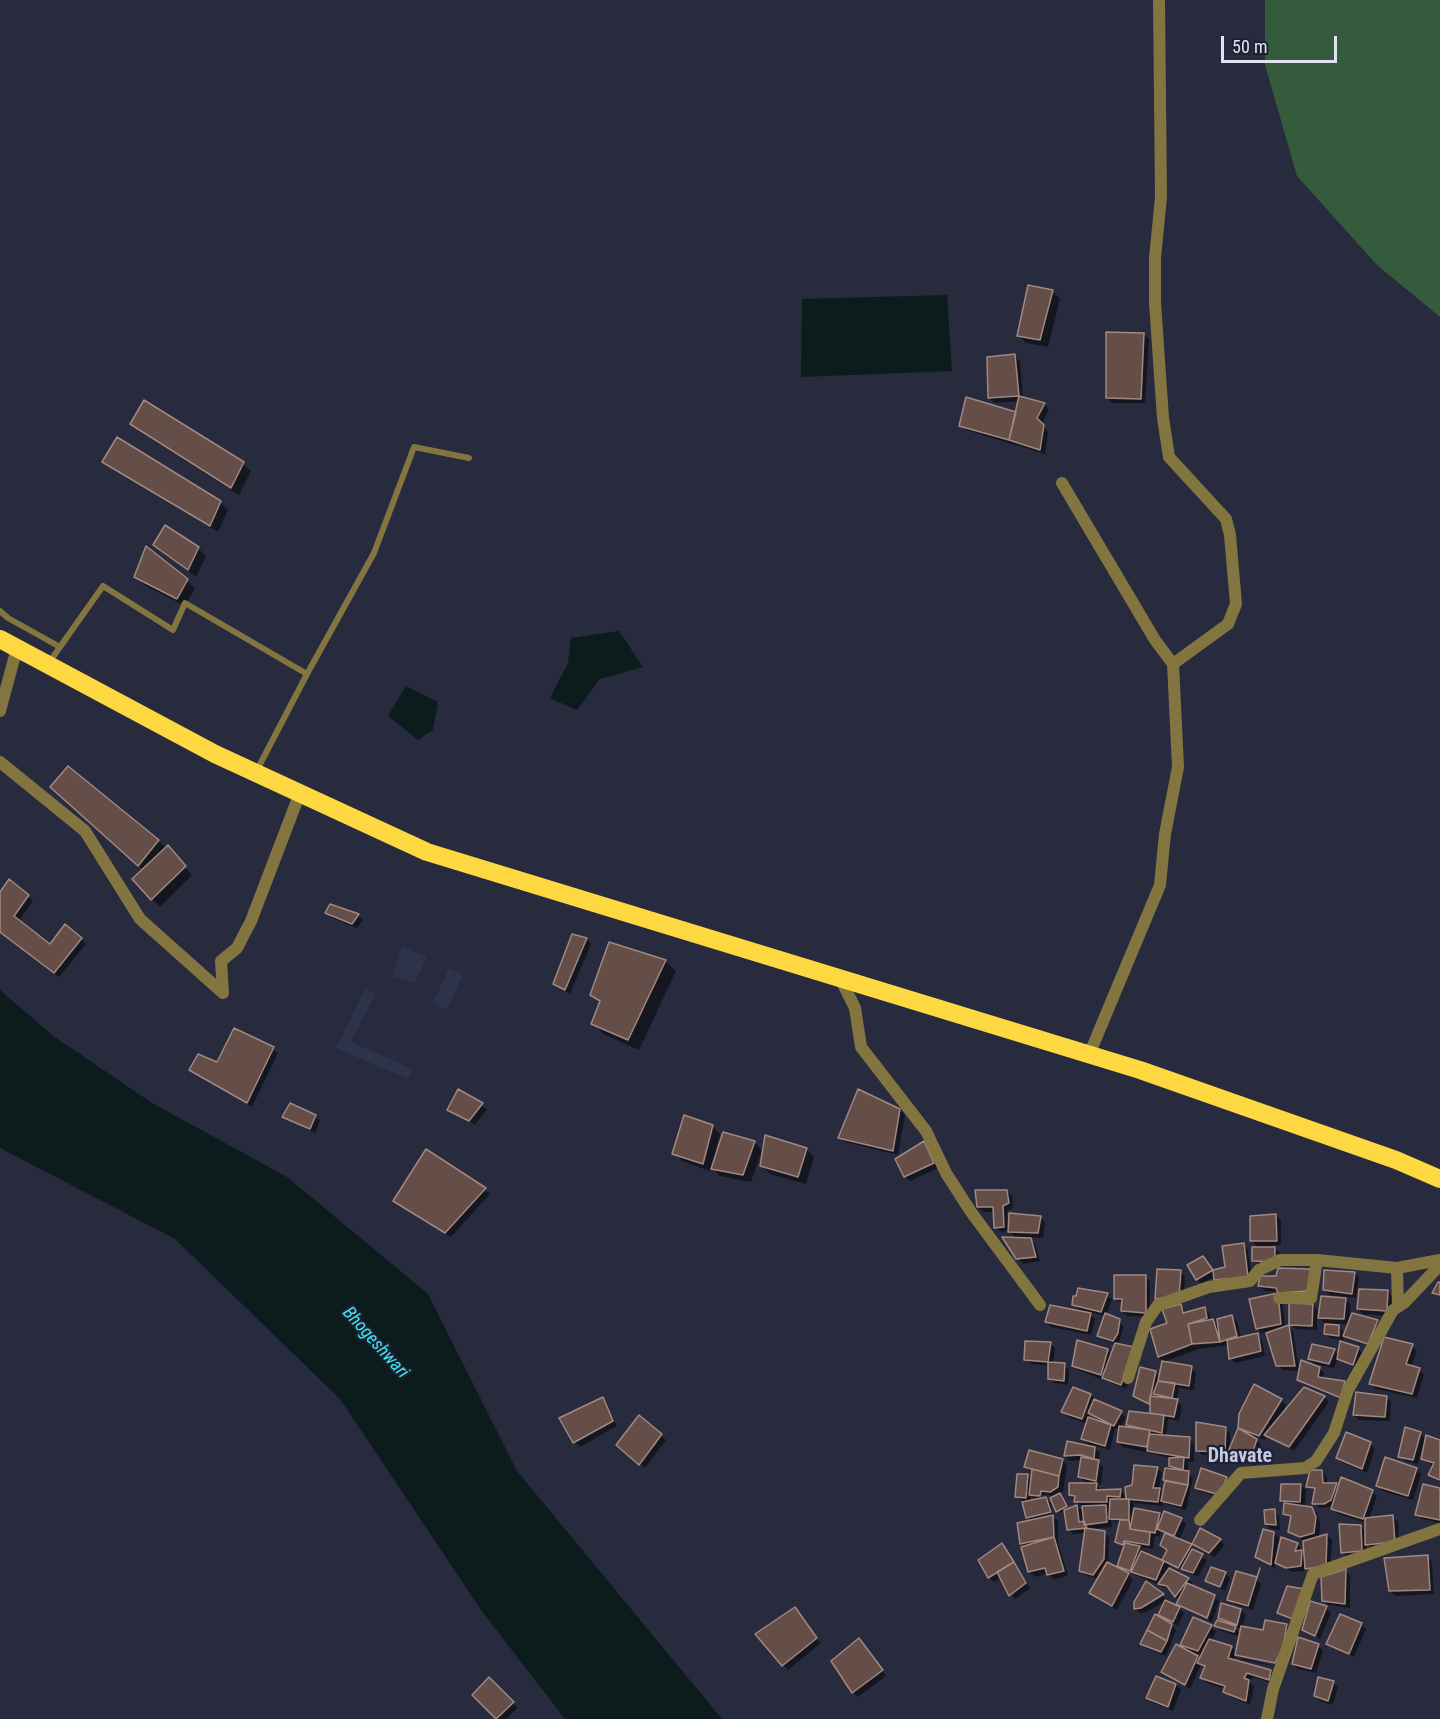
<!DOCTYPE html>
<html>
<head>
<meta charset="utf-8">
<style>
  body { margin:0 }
  #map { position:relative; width:1440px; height:1719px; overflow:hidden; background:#272b3d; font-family:"Roboto Condensed",sans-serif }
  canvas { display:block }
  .scale { position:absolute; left:1221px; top:36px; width:116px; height:27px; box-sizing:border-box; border:3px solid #e1e4f0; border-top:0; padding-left:8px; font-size:18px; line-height:21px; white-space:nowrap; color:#e1e4f0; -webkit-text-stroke:4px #1d2133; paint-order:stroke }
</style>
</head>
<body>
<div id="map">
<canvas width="1440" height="1719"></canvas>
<div class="scale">50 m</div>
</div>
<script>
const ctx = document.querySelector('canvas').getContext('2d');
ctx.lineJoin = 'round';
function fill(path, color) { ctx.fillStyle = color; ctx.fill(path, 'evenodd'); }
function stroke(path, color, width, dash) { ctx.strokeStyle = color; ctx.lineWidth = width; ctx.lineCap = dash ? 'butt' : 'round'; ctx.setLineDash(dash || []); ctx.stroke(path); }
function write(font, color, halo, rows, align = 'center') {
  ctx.font = font + ' "Roboto Condensed",sans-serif'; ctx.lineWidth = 4.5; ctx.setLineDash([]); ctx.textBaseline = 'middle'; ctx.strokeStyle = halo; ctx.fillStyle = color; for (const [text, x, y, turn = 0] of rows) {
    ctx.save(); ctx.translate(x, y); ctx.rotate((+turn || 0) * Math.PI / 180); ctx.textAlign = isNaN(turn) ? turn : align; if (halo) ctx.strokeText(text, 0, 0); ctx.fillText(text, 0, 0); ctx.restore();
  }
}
const built = new Path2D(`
  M402,947L427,957L414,983L392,976Z
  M449,968L463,975L447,1010L433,1003Z
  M365,989L376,993L351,1042L413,1069L408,1079L336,1048Z`);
const green = new Path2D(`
  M1265,0H1440V317L1377,265L1297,176L1265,65Z`);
const water = new Path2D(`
  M947,295L952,371L801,377L802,299Z
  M619,631L643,667L600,679L577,710L550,698L568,663L571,638Z
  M406,686L438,702L433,730L418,740L388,716Z
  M0,990L52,1035L152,1103L287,1177L428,1294L517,1471L722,1719H565L481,1610L340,1399L175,1239L0,1148Z`);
const shadow = new Path2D(`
  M1052,291L1060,299L1048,347L1026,343L1018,335Z
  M1144,335L1149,339L1145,403H1112L1107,398Z
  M1015,356L1020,361L1023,399L1044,404L1049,409L1042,424L1048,432L1045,454L966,430L961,425L1017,414L1020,401L994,403L990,398Z
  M132,424L243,464L251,471L239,495L139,431Z
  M104,461L220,502L228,510L218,532L112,469Z
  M155,545L198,548L206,556L196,577Z
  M146,548L195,588L185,606L144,585L136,577Z
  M63,798L158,841L175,855L192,875L160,907L134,879L144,870Z
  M0,895L28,896L33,901L18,922L51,946L81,939L86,944L59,977L0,931Z
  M330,905L358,915L363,920L357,928L332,918L327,913Z
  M573,936L587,939L591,944L570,994L555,984Z
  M665,961L676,971L639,1050L603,1034L593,1023L600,1003L592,995Z
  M235,1030L278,1053L252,1107L191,1070L217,1064Z
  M459,1091L487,1109L475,1125L449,1110Z
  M900,1110L905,1115L898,1155L845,1142L840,1138Z
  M315,1116L320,1121L315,1133L284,1117Z
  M712,1126L720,1134L716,1148L754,1142L762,1150L751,1182L720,1176L711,1167L710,1171L682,1161L674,1153Z
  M923,1143L938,1168L910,1181L905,1176Z
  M806,1149L814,1157L806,1184L770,1174L762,1166Z
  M427,1151L490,1194L451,1237L395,1201Z
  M1007,1191L1012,1196L1013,1208L1007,1211L1008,1226L1040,1217L1045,1222L1043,1238L1028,1237L1035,1244L1040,1261L1023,1264L1018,1258L1017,1239L1009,1231L1001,1232L996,1227L995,1212H983L978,1207Z
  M1276,1215L1281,1220V1245H1272L1280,1253V1266L1259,1265L1254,1260L1259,1248L1252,1241Z
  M1243,1245L1248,1250L1252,1281L1221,1284L1215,1276L1202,1284L1197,1279L1208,1263L1214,1272L1226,1268Z
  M1180,1271L1185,1276L1184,1301L1157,1298Z
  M1354,1273L1359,1278L1356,1298L1330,1295L1325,1290Z
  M1315,1275L1314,1295L1282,1298L1285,1328L1288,1327L1293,1331L1299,1371L1283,1370L1278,1365L1268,1332L1262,1333L1257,1328L1285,1292L1265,1291L1260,1286Z
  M1145,1277L1150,1282V1317L1127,1316L1122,1311L1123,1303L1115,1299Z
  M1079,1290L1107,1295L1112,1300L1106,1315L1124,1326L1118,1345L1138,1354L1126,1389L1078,1370L1073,1365L1107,1351L1112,1355L1116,1344L1104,1340L1099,1335L1106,1316L1088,1312L1095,1319L1091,1335L1051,1327L1046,1322L1081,1313L1074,1305Z
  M1387,1291L1392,1296L1391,1316L1363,1314L1358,1309Z
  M1346,1300L1351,1305L1349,1321H1377L1382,1326L1375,1345L1348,1336V1339L1373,1348L1349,1340L1343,1334L1344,1340L1330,1338L1325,1333L1338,1327L1345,1334L1349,1324L1325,1323L1317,1316V1330L1295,1329L1290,1324L1313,1305L1320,1313Z
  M1181,1305L1186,1314L1205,1308L1209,1313L1211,1321L1219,1327L1232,1317L1237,1321L1241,1338L1257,1335L1262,1340L1265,1356L1235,1363L1230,1358L1229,1345L1198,1349L1163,1362L1159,1357L1152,1330L1169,1324Z
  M1050,1343L1055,1348L1053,1364L1064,1365L1069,1370L1068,1385L1054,1383L1049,1378L1050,1366L1031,1364L1026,1359Z
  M1412,1346L1417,1351L1411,1367L1424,1374L1417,1398L1376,1389L1371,1384Z
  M1358,1349L1363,1354L1358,1369L1338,1358L1334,1368L1314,1364L1309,1359L1334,1351L1339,1355Z
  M1191,1368L1196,1373L1194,1390L1179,1388L1177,1400L1182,1406L1179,1421L1168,1419L1166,1437L1189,1439L1194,1444V1462H1188V1472L1193,1478L1186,1510L1168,1505L1163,1501V1506L1134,1503V1509L1160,1514L1163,1518L1165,1513L1181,1519L1186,1524L1179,1541L1192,1546L1195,1552L1207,1560L1198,1577L1170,1565L1168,1569L1189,1579L1193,1584L1191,1587L1215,1597L1206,1619L1183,1608L1172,1590L1125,1571L1133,1580L1117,1610L1096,1598L1091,1593L1099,1579L1086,1575L1081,1570L1086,1533L1073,1534L1068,1529L1065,1510L1060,1513L1056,1497L1048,1495L1034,1494V1497H1045L1051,1504L1053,1517L1058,1521V1543L1068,1575L1054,1580L1048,1573L1035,1577L1030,1572L1022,1548L1025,1547L1021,1543L1031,1521L1024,1502L1017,1497L1027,1476L1032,1481L1033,1472L1025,1467L1062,1460L1067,1465L1063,1492L1059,1494L1068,1510L1080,1505L1070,1494L1087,1484L1079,1477L1082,1460L1070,1461L1065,1456L1091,1447L1083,1439L1088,1424L1068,1417L1063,1412L1090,1395L1126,1417L1120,1428L1133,1430L1128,1424L1152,1415V1407L1134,1396L1155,1372L1159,1377ZM1090,1413L1098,1421L1088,1418ZM1115,1428L1120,1430L1118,1442L1123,1447L1171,1458V1466L1175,1470H1167L1164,1494L1159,1489L1162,1473L1157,1468L1134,1487L1127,1498L1121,1491H1101L1096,1484L1101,1485L1103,1467L1098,1462L1100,1453L1092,1445L1110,1450ZM1031,1495L1036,1501L1031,1502ZM1077,1506H1084L1085,1514ZM1111,1519L1120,1524L1117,1542L1125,1548L1118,1566L1125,1572L1108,1565L1109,1537L1104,1532L1091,1529L1112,1527ZM1161,1531L1166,1534L1168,1550L1162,1562L1138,1547L1153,1549L1155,1536L1160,1537Z
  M1319,1368L1324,1373L1323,1379L1344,1383L1349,1388L1345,1401L1303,1384L1298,1379Z
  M1324,1397L1329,1402L1294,1451L1267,1436L1265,1440L1250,1435L1261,1445L1255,1465L1234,1458L1230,1454L1229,1457L1202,1455L1197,1450L1225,1429L1230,1434V1452L1240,1428L1281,1400L1286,1405L1281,1417Z
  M1386,1397L1391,1402L1390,1421L1359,1420L1354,1415Z
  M602,1399L617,1426L580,1447L575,1442Z
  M639,1417L666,1440L645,1468L623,1450Z
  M1420,1433L1426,1439L1440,1441V1482L1430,1475L1434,1466L1420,1457L1418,1464L1405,1461L1400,1456Z
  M1370,1444L1375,1449L1367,1473L1343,1463L1338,1458Z
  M1416,1469L1421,1474L1413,1500L1383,1491L1378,1486Z
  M1322,1472L1327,1477V1485L1336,1484L1339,1487L1342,1479L1372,1492L1377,1496L1369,1519L1393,1517L1398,1522L1399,1546L1372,1549L1366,1543V1555L1347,1557L1342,1552L1360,1526L1367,1533V1523L1338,1514L1333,1509L1334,1506L1319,1508L1314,1503L1316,1491L1308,1486Z
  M1226,1478L1231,1483L1225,1499L1202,1492L1197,1488Z
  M1301,1485L1306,1490L1305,1507L1311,1508L1317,1513L1320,1523L1319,1538L1327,1535L1332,1540L1330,1571L1311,1573L1306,1567L1305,1571L1292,1572L1276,1562L1275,1569L1257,1557L1273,1533L1279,1538L1277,1550L1282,1539L1298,1545L1305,1555L1304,1541L1290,1532L1292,1519L1285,1514L1286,1504L1282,1500Z
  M1440,1490V1523L1422,1519L1417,1514Z
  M1274,1511L1279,1516L1280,1530L1271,1529L1266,1524Z
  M1201,1530L1225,1544L1215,1557L1193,1546Z
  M1002,1545L1030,1588L1015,1599L1000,1578L994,1582L989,1577Z
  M1427,1557L1432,1562L1434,1594L1395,1596L1390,1591Z
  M1346,1571L1350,1576V1608L1328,1605L1323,1600Z
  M1225,1573L1230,1578L1225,1591L1206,1581Z
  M1256,1579L1261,1584L1253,1610L1234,1604L1229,1599Z
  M1147,1583L1167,1600L1147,1612L1140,1613L1135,1608Z
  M1288,1587L1298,1623L1279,1613Z
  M1216,1598L1219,1601L1212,1622L1208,1620Z
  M1222,1605L1241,1610L1246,1615L1242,1628L1264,1632L1266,1622L1287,1626L1292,1631L1282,1663L1241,1655V1658L1280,1667L1242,1660L1236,1653L1233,1661L1270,1671L1275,1676L1273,1684L1253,1677L1249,1682L1254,1686L1250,1705L1230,1696L1226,1689L1207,1683L1202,1678L1205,1668L1201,1665L1190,1689L1162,1672L1189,1651L1182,1645L1207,1625L1216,1631L1211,1641L1231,1647L1237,1653L1241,1637L1221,1631L1216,1626L1226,1625L1219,1618ZM1233,1626L1242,1629L1241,1634ZM1190,1651L1203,1655L1201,1660L1189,1653Z
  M1179,1608L1184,1613L1178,1626L1160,1614Z
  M1326,1608L1331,1613L1320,1639L1303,1629Z
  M795,1609L821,1643L788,1670L757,1635Z
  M1361,1624L1366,1629L1354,1657L1328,1643Z
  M1171,1625L1176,1630L1166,1656L1146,1648L1142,1643Z
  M864,1645L886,1676L858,1697L853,1692Z
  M1318,1646L1323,1651L1316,1673L1298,1669L1293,1664Z
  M489,1679L518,1708L506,1719H498L474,1695Z
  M1333,1682L1338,1687L1333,1705L1320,1701L1315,1696Z
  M1176,1685L1181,1690L1173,1711L1153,1703L1148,1698Z`);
const building = new Path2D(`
  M1028,285L1053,290L1040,340L1017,336Z
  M1106,332L1144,333L1141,399L1106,398Z
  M1015,354L1019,396L988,398L987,357Z
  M1019,396L1045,403L1037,418L1044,425L1040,450L1009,440Z
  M966,397L1016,412L1009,440L959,426Z
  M144,400L244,462L231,488L130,424Z
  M117,437L221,501L210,526L102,462Z
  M165,525L199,547L188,570L153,545Z
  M146,546L188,579L177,599L134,577Z
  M68,766L159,840L138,866L50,787Z
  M168,845L186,866L151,900L132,879Z
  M9,879L29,895L14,916L50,944L65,924L82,938L54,973L0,932V892Z
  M330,904L359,914L352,924L325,913Z
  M572,934L587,938L565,990L553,984Z
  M609,942L666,960L628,1040L591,1024L600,1001L590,995Z
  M234,1028L274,1047L247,1103L189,1070L198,1054L217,1062Z
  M458,1089L483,1103L469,1121L447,1110Z
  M858,1089L900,1109L893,1151L838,1138Z
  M290,1103L316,1115L310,1129L282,1117Z
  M684,1115L713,1125L703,1164L672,1154Z
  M723,1132L755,1141L743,1175L711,1169Z
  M765,1135L807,1148L798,1177L760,1166Z
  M924,1141L934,1163L904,1177L895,1159Z
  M426,1149L486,1188L445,1233L393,1201Z
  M975,1190H1007L1009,1203L1003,1206L1004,1227L994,1228L993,1207H977Z
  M1009,1213L1041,1216L1038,1233L1008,1232Z
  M1276,1214L1277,1241H1250V1216Z
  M1002,1237L1031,1238L1036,1257L1016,1259Z
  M1244,1243L1248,1277L1214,1280L1213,1270L1225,1267L1222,1246Z
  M1252,1247H1275V1262L1252,1261Z
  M1203,1256L1213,1270L1196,1280L1187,1265Z
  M1278,1268L1310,1269L1309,1291L1278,1293L1276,1288L1258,1286L1260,1276H1276Z
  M1157,1269L1181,1270L1179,1297L1155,1299Z
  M1324,1270L1355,1272L1352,1294L1323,1290Z
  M1114,1275H1146V1313L1121,1311L1122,1299H1114Z
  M1438,1282H1440V1295L1432,1293Z
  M1078,1288L1108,1293L1101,1312L1072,1305L1073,1296H1076Z
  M1359,1289L1388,1290L1387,1311L1357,1309Z
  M1278,1293L1281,1324L1256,1329L1249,1299Z
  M1321,1296L1346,1298L1344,1319L1318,1318Z
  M1289,1303L1313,1304L1312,1326L1289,1325Z
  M1181,1304L1183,1313L1205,1307L1207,1318L1188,1324L1192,1344L1158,1357L1150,1329L1167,1323L1162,1309Z
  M1050,1305L1091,1313L1087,1331L1045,1322Z
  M1105,1313L1120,1319L1118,1333L1113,1341L1097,1336Z
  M1352,1313L1378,1320L1368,1344L1343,1336Z
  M1232,1315L1237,1336L1220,1342L1217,1319Z
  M1213,1319L1220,1342L1192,1344L1188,1324Z
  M1325,1324L1339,1325V1336L1324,1334Z
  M1289,1325L1295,1366H1276L1266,1333Z
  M1258,1333L1261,1351L1229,1359L1227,1340Z
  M1384,1337L1413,1344L1406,1364L1420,1368L1412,1394L1369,1384Z
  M1077,1340L1108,1349L1101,1375L1072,1366Z
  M1025,1341L1051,1342L1048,1362L1024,1360Z
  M1340,1341L1359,1347L1353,1365L1337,1359Z
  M1115,1343L1134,1347L1121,1385L1102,1378Z
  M1312,1344L1335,1349L1329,1364L1308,1359Z
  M1301,1360L1320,1367L1318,1377L1345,1381L1341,1398L1297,1380Z
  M1162,1361L1192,1366L1189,1386L1158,1381Z
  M1048,1362L1065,1363L1064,1381L1048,1379Z
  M1140,1367L1156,1371L1149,1404L1133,1396Z
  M1158,1381L1175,1383L1172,1398L1153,1394Z
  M1254,1384L1282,1399L1259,1436L1238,1428L1239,1414Z
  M1073,1387L1091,1394L1082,1419L1061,1412Z
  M1304,1387L1325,1396L1289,1447L1264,1435Z
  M1356,1392L1387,1396L1385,1417L1353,1415Z
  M1150,1396L1178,1399L1174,1417L1150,1413Z
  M603,1397L613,1421L573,1443L559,1418Z
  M1094,1399L1122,1411L1114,1426L1088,1413Z
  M1129,1411L1164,1415L1162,1433L1126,1425Z
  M639,1415L662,1434L639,1465L616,1445Z
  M1088,1417L1111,1425L1105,1446L1081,1439Z
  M1196,1422L1226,1427L1225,1452L1196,1451Z
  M1119,1426L1150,1430L1147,1447L1117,1442Z
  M1405,1427L1421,1432L1413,1460L1398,1457Z
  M1238,1428L1257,1439L1250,1461L1227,1454Z
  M1346,1432L1371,1442L1362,1469L1336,1458Z
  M1149,1434L1190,1437L1189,1458L1147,1451Z
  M1426,1435L1440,1440V1480L1428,1475L1434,1463L1421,1459Z
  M1067,1441L1095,1447L1094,1459L1081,1455L1064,1456Z
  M1029,1450L1063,1459L1059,1476L1024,1467Z
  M1081,1457L1099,1460L1096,1481L1078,1477Z
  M1184,1457L1183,1470L1169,1466V1458Z
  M1385,1457L1417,1468L1408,1496L1376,1486Z
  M1134,1465L1158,1467L1153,1488H1160L1158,1502L1126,1499L1125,1487L1132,1485Z
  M1165,1468L1189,1471L1188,1485L1163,1480Z
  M1201,1468L1227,1477L1220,1495L1195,1488Z
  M1032,1469L1059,1476L1058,1487L1050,1492L1041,1491L1040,1496L1029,1495Z
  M1310,1470H1322L1323,1483H1337L1331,1500L1324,1504H1312L1315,1488L1306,1487Z
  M1017,1474H1028L1026,1498L1015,1497Z
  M1341,1477L1373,1490L1363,1519L1331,1509Z
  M1165,1481L1188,1485L1181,1506L1161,1501Z
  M1069,1483H1097L1096,1490L1121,1489L1120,1497L1107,1496V1502H1074L1075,1496L1069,1495Z
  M1281,1484H1301L1300,1502L1280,1501Z
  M1423,1484L1440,1488V1520L1415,1515Z
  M1060,1493L1067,1506L1056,1512L1050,1498Z
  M1046,1497L1051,1512L1026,1518L1022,1502Z
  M1110,1499H1129V1520L1109,1519Z
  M1284,1503L1312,1507L1316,1517L1314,1533L1300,1537L1288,1532L1291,1516L1283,1514Z
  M1077,1505L1079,1522L1084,1521L1087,1528L1067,1530L1064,1510Z
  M1106,1505L1107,1522L1084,1525L1082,1506Z
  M1134,1508L1160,1513L1155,1533L1130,1529Z
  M1275,1509L1276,1525L1265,1524L1264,1510Z
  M1164,1511L1182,1518L1174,1536L1157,1529Z
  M1053,1515L1054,1537L1020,1544L1017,1523Z
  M1393,1515L1395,1542L1365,1545V1518Z
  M1120,1520H1129L1130,1529L1150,1532L1149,1545L1124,1541L1123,1545L1115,1542Z
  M1339,1524L1361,1525L1362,1551L1341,1553Z
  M1085,1528L1105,1531L1104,1559L1093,1575L1079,1571Z
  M1200,1528L1221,1539L1209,1553L1192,1544Z
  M1263,1529L1274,1532L1271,1565L1255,1557Z
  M1165,1533L1192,1544L1178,1568L1162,1560L1167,1550L1160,1545Z
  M1327,1534L1326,1566L1305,1569L1303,1541Z
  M1054,1537L1064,1571L1047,1575L1045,1568L1028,1572L1021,1547Z
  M1281,1537L1298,1543L1295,1551L1302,1550L1301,1566L1286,1568L1275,1563Z
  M1002,1543L1014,1562L988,1578L978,1560Z
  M1125,1543L1140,1546L1130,1571L1117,1566Z
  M1192,1549L1203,1554L1193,1573L1181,1569Z
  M1141,1551L1164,1561L1156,1580L1131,1572Z
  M1428,1555L1430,1590L1389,1591L1384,1558Z
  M1014,1562L1026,1583L1009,1596L997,1572Z
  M1107,1562L1129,1573L1112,1606L1089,1593Z
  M1211,1567L1226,1572L1220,1587L1205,1581Z
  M1169,1568L1189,1578L1175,1597L1167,1586L1158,1584Z
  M1260,1568L1248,1606L1227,1600L1236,1571L1257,1577Z
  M1346,1569L1345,1604L1322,1601L1321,1577Z
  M1146,1581L1164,1594L1141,1608L1134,1609V1602Z
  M1187,1583L1215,1595L1207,1618L1176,1604Z
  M1287,1586L1304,1589L1293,1619L1277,1613Z
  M1165,1600L1180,1607L1173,1622L1158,1615Z
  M1310,1601L1327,1606L1315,1636L1302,1630Z
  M1221,1603L1241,1609L1237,1625L1218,1618Z
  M795,1607L817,1638L782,1666L755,1634Z
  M1155,1614L1172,1624L1167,1641L1147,1630Z
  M1340,1614L1362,1623L1349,1654L1326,1644Z
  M1193,1617L1212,1625L1198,1651L1180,1645Z
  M1217,1620L1236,1626L1234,1632L1214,1626Z
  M1265,1620L1287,1624L1283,1648L1275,1663L1235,1655L1241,1626L1263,1630Z
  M1147,1630L1167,1641L1161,1652L1140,1644Z
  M1298,1637L1319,1644L1311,1669L1292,1664Z
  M859,1638L883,1670L852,1693L831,1661Z
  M1209,1639L1232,1646L1228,1658L1271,1670L1269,1680L1247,1673L1244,1678L1249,1680L1246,1701L1223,1692L1225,1686L1200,1678L1205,1666L1197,1663Z
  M1176,1644L1198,1656L1185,1685L1161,1672Z
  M1156,1676L1176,1684L1168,1707L1146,1698Z
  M489,1677L514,1702L496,1719L472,1695Z
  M1318,1677L1334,1681L1328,1701L1314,1696Z`);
const lane = new Path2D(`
  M0,611L8,618L60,647
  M48,664L103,586L173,630L185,603L307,674L374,553L414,447L469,458
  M256,772L307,674`);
const street = new Path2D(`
  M1062,483L1155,640L1173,664L1228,624L1236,604L1230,535L1226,519L1169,457L1163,418L1155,303V258L1161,197L1159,0
  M0,711L17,648
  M0,762L85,831L140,919L223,993
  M840,978L855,1008L861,1047L926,1131L946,1173L971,1212L1040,1305
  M223,993L221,961L237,948L251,921L300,793
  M1089,1055L1160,885L1165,834L1178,767L1173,664
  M1397,1268L1398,1307
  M1279,1298H1311L1317,1260
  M1128,1378L1146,1322L1158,1305L1209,1287L1250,1281L1259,1270L1280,1260H1317L1397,1268L1440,1260
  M1200,1520L1241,1473L1305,1468L1316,1461L1334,1433L1348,1390L1393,1310L1404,1303L1440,1265
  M1267,1719L1273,1689L1313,1574L1440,1529`);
const highway = new Path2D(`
  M0,639L215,754L427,852L1140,1070L1396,1160L1440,1179`);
const waterNames = [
  ["Bhogeshwari",375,1343,48]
];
const quarterNames = [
  ["Dhavate",1240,1457]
];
fill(built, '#2e334c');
fill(green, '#345c3c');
fill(water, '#0c1c1c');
fill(shadow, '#0007');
fill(building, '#654e48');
stroke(building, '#a28881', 1.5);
stroke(lane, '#837540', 6);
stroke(street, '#837540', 12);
stroke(highway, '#fed840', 18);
write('italic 18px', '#3bebf1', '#1d2133', waterNames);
write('bold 20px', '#c4cae1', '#1d2133', quarterNames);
</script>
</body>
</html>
